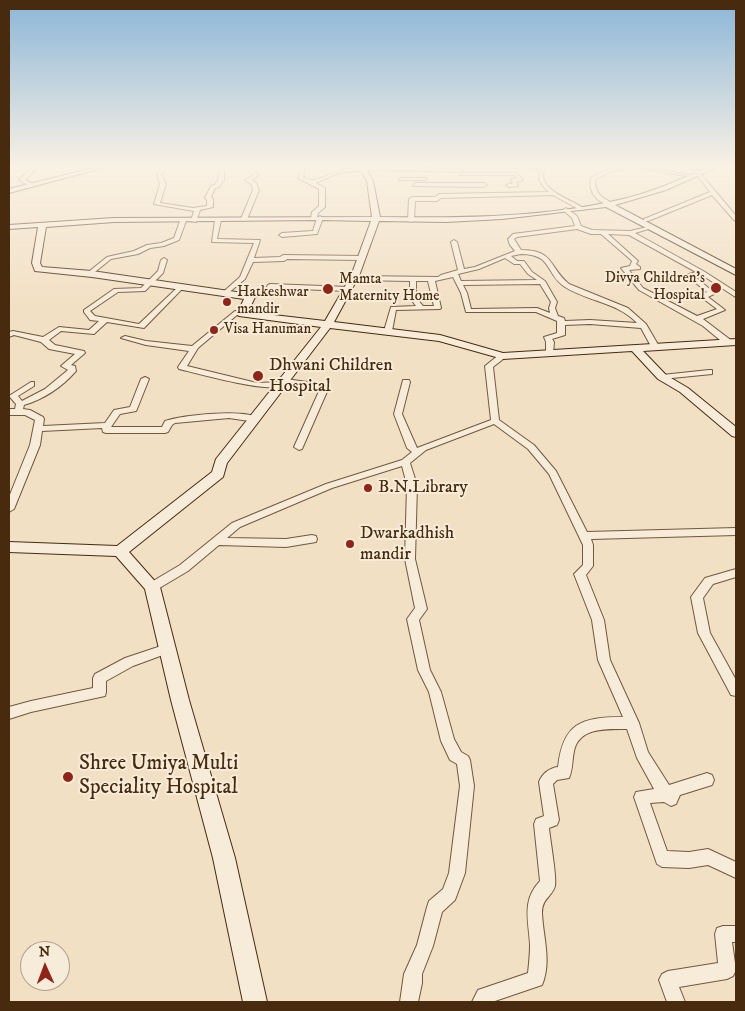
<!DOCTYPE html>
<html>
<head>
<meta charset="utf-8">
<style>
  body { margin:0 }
  #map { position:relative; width:745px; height:1011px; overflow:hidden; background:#f2e0c4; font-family:"IM FELL DW Pica",serif }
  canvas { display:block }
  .frame { position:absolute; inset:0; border:10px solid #482b0e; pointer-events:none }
  .north { position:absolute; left:20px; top:941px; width:50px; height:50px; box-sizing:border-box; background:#f7ebd9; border:1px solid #b19e88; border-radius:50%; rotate:358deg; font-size:14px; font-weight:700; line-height:20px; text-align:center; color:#482b0e }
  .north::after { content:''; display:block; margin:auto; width:18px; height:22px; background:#8f2418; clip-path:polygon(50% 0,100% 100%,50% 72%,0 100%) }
</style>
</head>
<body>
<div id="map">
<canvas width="745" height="1011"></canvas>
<div class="frame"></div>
<div class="north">N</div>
</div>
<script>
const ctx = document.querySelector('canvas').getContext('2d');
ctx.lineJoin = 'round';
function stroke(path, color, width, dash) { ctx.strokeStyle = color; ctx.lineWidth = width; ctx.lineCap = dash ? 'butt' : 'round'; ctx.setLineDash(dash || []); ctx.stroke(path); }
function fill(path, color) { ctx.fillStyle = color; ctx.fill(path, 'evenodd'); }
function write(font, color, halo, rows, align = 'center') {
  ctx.font = font + ' "IM FELL DW Pica",serif'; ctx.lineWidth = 4; ctx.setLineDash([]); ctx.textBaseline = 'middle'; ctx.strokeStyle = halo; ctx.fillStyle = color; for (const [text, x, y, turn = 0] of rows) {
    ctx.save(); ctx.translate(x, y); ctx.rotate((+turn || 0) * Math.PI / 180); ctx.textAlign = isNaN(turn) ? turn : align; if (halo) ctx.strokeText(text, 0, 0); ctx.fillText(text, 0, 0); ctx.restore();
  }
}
const street = new Path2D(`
  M33,167H38L25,180L33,184L31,187L19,180Z
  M162,167H166L161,175L166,184L160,203L193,208L207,206V200L205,198L211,186L215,185L218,180L220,167H224V180L219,187L215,188L211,197L213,199V207L200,210L196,222L191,221L194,211L154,204L160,184L157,175Z
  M244,167H249L259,175L252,180L256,183L259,190L247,219L244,221L241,219L253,190L252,185L245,180L254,175Z
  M301,167H305L303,177C316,186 328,172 342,170C380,162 422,168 461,170L463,171L461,172L386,170L356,171L338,173L316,183L325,188V207L318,213L317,218L314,220L311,218L312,212L319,206V189L298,178Z
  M514,167H546C545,169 544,172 543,174C541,191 574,201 585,209L580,210L553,195L441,198L437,201H415L414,220L411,222L408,220L409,199L412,197H435L439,194L549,192C542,186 536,179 541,169L516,168Z
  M623,167H631L607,173L595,180C595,193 601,197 612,203V205C597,204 588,192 591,178L603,171Z
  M633,167H643L694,176L692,177Z
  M691,167H695L736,216V221L734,220L712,195L648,221H644V219L710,192Z
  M462,173H516L523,180L516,182L518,186L509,187L506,185L513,183L511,179L517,178L515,175H460Z
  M401,178H425L427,179L425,180H399Z
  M415,183H484L487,185L484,187L413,186Z
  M566,208L577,216L581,226L592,230L630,231L652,226V228L635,233L705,272L736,292V297L734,296L702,275L694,276L711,290L714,294L708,297L725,310L703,319L732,341V345H726L703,326L639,290L621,268L630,266L632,261L630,259L601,234H591L577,229L517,237L514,239L521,250C555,250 548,267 569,284L628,308L646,324L660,348L659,350H653L641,328L590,324L565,325V335L552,339L554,342L553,354L549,356H546V342L544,337L557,333V321L536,312H466L461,293L453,277L435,281L441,308L440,309L396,310L392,331L388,333L384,331L391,307L416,306L410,298V281L354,280L351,278L354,276L438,277L441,275L458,270L451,242L454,240L457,242L464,269L475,267L515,251L510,245L508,239L513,234L575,226L572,218L563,210ZM608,234L629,235L696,272L686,275L707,292L701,295V297L717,309L697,316L643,288L629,270L640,269V267L636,264L638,261ZM521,254C553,254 545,274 565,287C589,302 617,302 637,323L590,320L565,321L564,318L558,316L555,308L557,302L545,281L532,272L524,261H517L511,256ZM505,258L514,264H520L528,274L537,280L461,281L458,274L479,269ZM416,281H428L434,306H423L416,298ZM540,284L551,302L549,308L550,313L537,308L471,309L467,293L463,285Z
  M320,216L323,218L317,234L282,237L279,235L282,233L313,231L317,218Z
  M218,218L221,220L217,239L260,240L254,258L280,257L283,255L362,256L365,258L362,260L287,259L284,261L253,262L245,279L226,295H222V293L240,277L254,243L212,242L215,220Z
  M183,219L186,221L179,240L164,246L150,248L138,254L111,259L91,275L86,274L107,257L134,251L147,245L161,243L174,238L180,221Z
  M164,258L167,260L163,273L145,291L118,292L90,311L95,316L139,324L179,286H183V288L144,328L107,322L94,334L61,331L49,340L55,345L84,351L85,353L71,365L75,366L76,371C62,387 44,399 24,405L23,409L30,410L43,417L44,419L43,426L105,423L114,410L130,407L141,379L145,377L149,379L137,409L136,411L120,414L111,427H162L165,421C183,415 246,408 260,419L256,422L229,418L175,423L172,425L168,432L165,433H106L103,432L102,428L42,431L40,445L14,509L9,512V497L30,445L35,420L25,415H9V409H15L16,404L9,396L31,382H34V386L18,396L22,401L45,389L68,370L61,366L75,354L49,349L41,342L14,335L9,337V332L13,331L43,337L59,327L89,330L99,321L90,320L84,312V310L114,289L141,288L158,271L161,260Z
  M270,284L349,287L352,289L349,291L272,288L266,296L252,297L248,299L245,297L250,293H262L268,285Z
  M235,311L246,314L242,316L237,315L198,348L187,366L257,383L282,382L283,379H286L328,385L329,387L302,449L299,450L294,447L320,389L287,384C276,396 197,373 179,369L178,367L189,351L146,345L121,338L125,336L146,341L192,346Z
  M500,354H506L507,356L493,367L499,420L534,445L556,471L587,532L736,528V535L591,539L593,545V566L586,575L604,620L610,660L639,723L648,752L669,785L707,773L712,775L714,780L712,785L680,795L676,804L671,806L664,802L650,803L667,851L689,852L708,849L736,862V878L708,865L689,868L662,867L657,864L634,797L636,792L654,789L637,758L627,729C607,729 579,727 574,751C572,760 573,769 569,778L557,780L553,784L559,820L557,825L549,828C550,840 557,877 555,886C552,897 542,898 542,913C543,937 552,962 542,985L492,1002H472L478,990L528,973C529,964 530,954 530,945C529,921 521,901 540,881L534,824L536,819L544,816L539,782C542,774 549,768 558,767C563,723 581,717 623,717L598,660L592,620L574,574L583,565V545L549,474L528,449L494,424L426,450L410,463L417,485L415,559L427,609L419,620L430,670L441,692L454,739L461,752L468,756L470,760L474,786L465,873L455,900L442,912L433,946L422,974V983L418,1002H400L404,974L417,945L427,907L429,901L443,889L449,873L460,786L457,764L450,760L441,741L429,692L418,670L407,619L415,608L405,559L407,485L402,466L332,488L240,527L227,538L286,539L312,535L316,536L317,539L316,542L286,547L219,545L188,571L156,590H148L146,587L148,584L180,565L232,523L326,484L402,460L412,452L407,448L394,414L403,380H409L410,382L402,414L417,448L491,420L485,366Z
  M709,370H712V374L662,379L658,377L662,375Z
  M736,569V577L713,584L703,598L710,633L736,680V696L731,695L698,633L691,597L705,578Z
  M167,644L171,646L173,649L171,652L133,666L106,681V692L105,696L31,712L9,719V707L31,701L93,688V678L95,674L125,658Z
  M723,926H736V942H732L736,970L733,976L727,979L679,987L685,1002H667L659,980L662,974L668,971L718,963L715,934L717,928Z`);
const secondary = new Path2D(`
  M96,167H106L9,193V189Z
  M359,167H365L373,181L380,217C460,218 544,218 623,199C653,192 681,179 709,167H717L666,190L615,205L736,269V275L606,207L502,219L446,222L379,221L359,276L334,322L440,335L503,353L736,339V345L643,351L666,375L688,388L736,427V437L732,436L680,392L658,379L632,351L503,359L439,341L330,328L227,463L223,477L129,552L160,587L189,700L235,858L267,1002H243L213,858L171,700L145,589L116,556L9,552V542L117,546L212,472L216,459L321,327L239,316L237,314L244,299L92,277L35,271L32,263L38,227L9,229V225L114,218L372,217L367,181ZM320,220L371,221L351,276L325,321L248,312L255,297L250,294L92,271L42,267L40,263L46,227L114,222Z`);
const markers = [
  [716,288,6,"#8f2418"],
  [328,289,6,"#8f2418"],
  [227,302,5,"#8f2418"],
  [214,330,5,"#8f2418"],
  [258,376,6,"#8f2418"],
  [368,488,5,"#8f2418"],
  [350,544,5,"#8f2418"],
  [68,777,6,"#8f2418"]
];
const farPoinames = [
  ["Divya Children's",705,279,"right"],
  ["Hospital",705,296,"right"],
  ["Mamta",339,280],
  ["Maternity Home",339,297],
  ["Hatkeshwar",237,293],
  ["mandir",237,310],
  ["Visa Hanuman",224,330]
];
const poiNames = [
  ["Dhwani Children",269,366],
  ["Hospital",269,387],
  ["B.N.Library",378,488],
  ["Dwarkadhish",360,534],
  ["mandir",360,555]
];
const nearPoinames = [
  ["Shree Umiya Multi",79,765],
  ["Speciality Hospital",79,789]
];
stroke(street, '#72583c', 2);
stroke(secondary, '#482b0e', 2);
fill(street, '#f7ebd9');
fill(secondary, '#f7ebd9');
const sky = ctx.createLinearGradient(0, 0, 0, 308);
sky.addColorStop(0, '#8bb6d8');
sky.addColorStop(0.54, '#f9f1e4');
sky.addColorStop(1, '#f9f1e400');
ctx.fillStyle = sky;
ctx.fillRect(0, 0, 745, 308);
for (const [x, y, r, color] of markers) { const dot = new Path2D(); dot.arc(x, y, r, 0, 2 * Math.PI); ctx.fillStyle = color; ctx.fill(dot); stroke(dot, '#f7ebd9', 2); }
write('15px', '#482b0e', '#f7ebd9', farPoinames, 'left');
write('18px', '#482b0e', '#f7ebd9', poiNames, 'left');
write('21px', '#482b0e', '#f7ebd9', nearPoinames, 'left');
</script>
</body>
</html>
